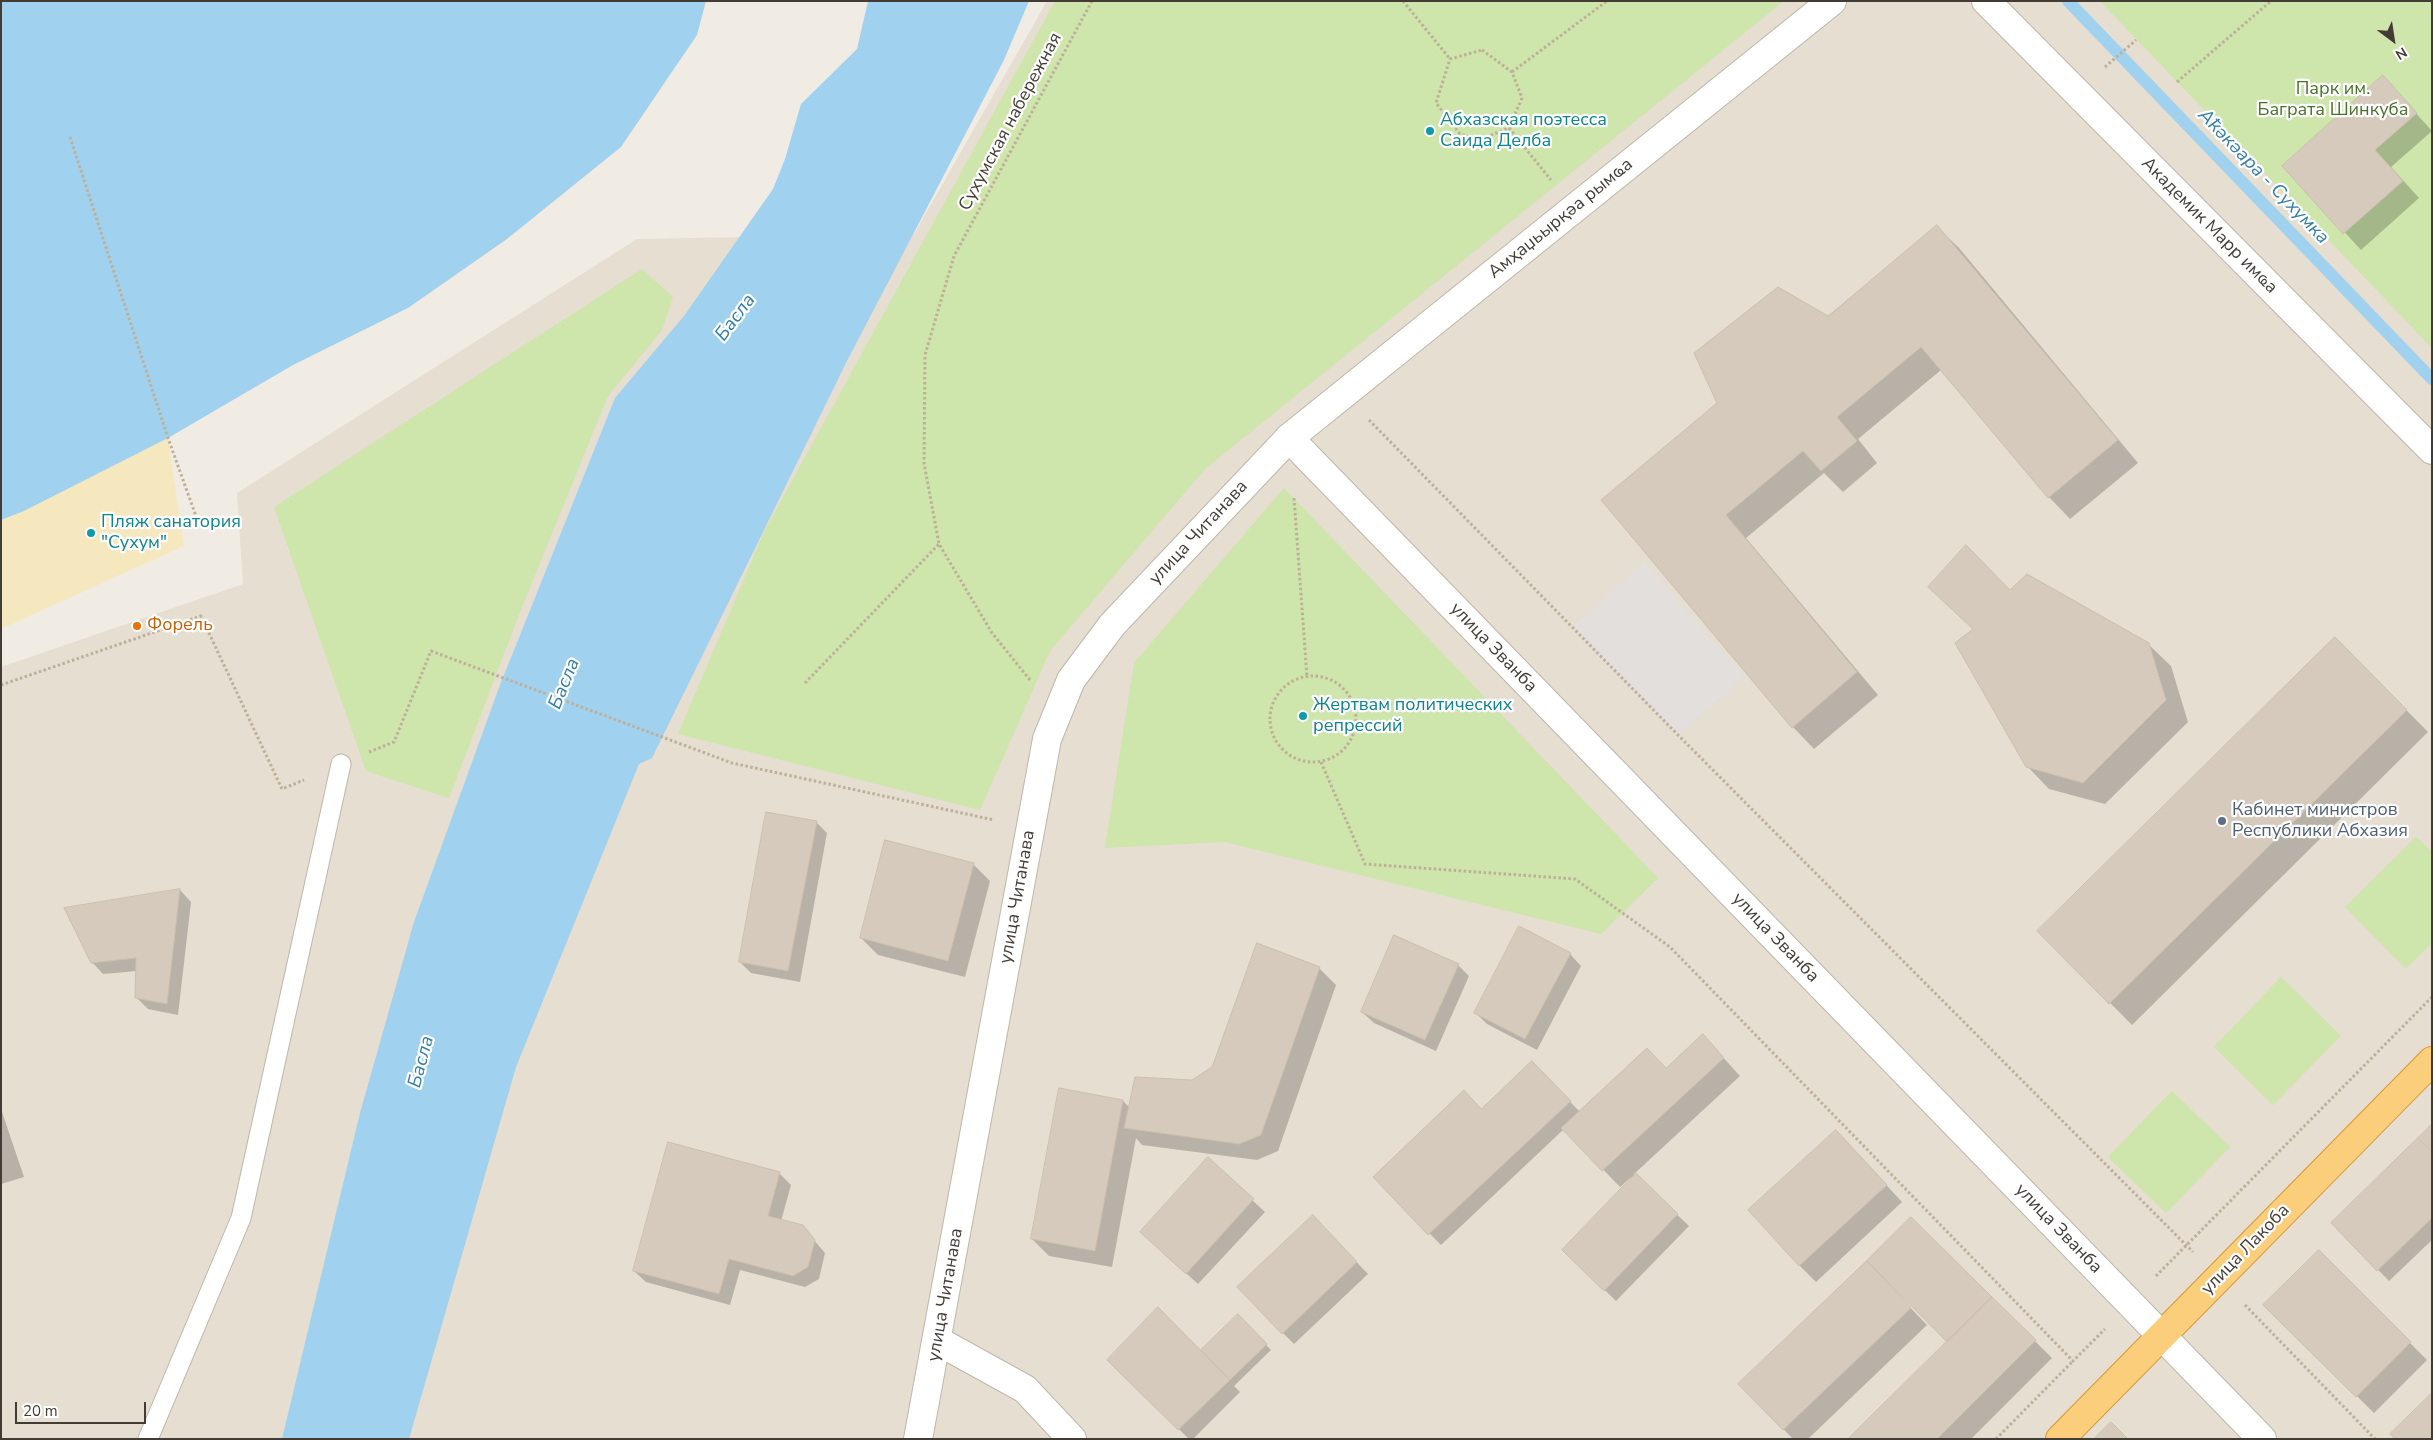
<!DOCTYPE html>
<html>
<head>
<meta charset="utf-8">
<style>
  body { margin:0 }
  #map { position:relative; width:2433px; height:1440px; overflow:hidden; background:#f1ece3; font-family:"Nunito Sans",sans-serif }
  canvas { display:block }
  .frame { position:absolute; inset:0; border:2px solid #433c34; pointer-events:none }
  .north { position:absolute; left:2368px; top:15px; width:50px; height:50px; -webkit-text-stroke:4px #fff; paint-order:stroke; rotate:149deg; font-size:14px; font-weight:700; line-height:20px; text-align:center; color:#433c34 }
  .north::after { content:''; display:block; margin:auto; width:18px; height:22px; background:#433c34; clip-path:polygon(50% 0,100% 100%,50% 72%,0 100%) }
  .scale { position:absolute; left:15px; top:1402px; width:131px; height:22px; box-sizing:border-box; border:2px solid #433c34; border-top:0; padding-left:6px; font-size:15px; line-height:18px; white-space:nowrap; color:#433c34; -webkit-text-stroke:4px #fff; paint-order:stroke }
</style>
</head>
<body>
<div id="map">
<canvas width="2433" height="1440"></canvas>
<div class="frame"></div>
<div class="north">N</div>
<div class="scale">20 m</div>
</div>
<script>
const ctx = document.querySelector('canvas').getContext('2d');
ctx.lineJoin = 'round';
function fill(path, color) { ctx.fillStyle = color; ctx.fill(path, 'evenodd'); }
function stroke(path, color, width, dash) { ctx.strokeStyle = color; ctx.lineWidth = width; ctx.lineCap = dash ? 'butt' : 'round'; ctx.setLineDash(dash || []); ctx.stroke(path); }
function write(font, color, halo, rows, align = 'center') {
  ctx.font = font + ' "Nunito Sans",sans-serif'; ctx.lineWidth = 4.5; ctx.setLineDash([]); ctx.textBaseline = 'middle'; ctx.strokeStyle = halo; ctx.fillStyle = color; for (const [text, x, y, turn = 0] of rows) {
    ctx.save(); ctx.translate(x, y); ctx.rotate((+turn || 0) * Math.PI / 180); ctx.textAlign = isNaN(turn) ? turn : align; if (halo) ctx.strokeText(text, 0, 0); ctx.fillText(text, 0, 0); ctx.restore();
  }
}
const residential = new Path2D(`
  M1047,1H2432V1439H1V667L243,584L237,493L637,239L914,234Z`);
const green = new Path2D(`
  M1055,1H1784L1205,469L1050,651L980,810L678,734L764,532Z
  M2100,1H2432V348Z
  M642,269L673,297L662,330L608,396L520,612L449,798L366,771L274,507Z
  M1284,488L1658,878L1601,934L1225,842L1105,848L1134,663Z
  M2416,837L2432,852V943L2406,969L2345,907Z
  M2281,977L2341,1036L2273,1105L2214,1047Z
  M2172,1091L2230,1147L2166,1213L2108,1157Z`);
const sand = new Path2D(`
  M168,438L184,546L1,629V520L24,511Z`);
const parking = new Path2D(`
  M1644,561L1745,677L1678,735L1572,627Z`);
const water = new Path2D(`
  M1,1H706L697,35L621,147L507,239L408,308L293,365L168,438L24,511L1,520Z
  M868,1H1029L1004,60L847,361L652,758L639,764L516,1067L409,1439H282L360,1113L414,922L500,685L615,398L684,316L773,189L785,159L801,104L857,49Z`);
const shadow = new Path2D(`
  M2383,77L2432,131L2391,167L2419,198L2361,250L2284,166Z
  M1937,227L1959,248L2138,463L2070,519L2049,497L1941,370L1858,439L1877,463L1843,492L1824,473L1746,538L1878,695L1814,749L1793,727L1603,500Z
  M1974,630L2148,644L2171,666L2188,722L2105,804L2049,789L2027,766Z
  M2335,638L2428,732L2132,1025L2039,931Z
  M816,822L827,833L800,982L751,973L740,962Z
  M973,864L990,881L965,977L878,955L861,938Z
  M180,890L191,902L178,1015L148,1009L137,998V971L103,974L92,962Z
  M1570,954L1581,966L1537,1050L1487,1024L1476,1013Z
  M1458,965L1469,976L1436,1051L1374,1023L1362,1012Z
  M1319,968L1336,985L1278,1151L1257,1160L1142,1145L1136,1138L1112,1267L1049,1256L1032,1239L1123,1101L1130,1108L1192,1082L1213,1067Z
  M1719,1053L1740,1076L1634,1174L1689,1226L1616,1301L1564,1250L1631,1180L1630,1178L1620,1187L1564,1129L1441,1245L1374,1177L1543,1074L1580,1112L1667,1069Z
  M1,1109L24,1177L1,1184Z
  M2432,1125V1240L2389,1281L2333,1223Z
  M1853,1149L1902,1202L1816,1282L1799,1265Z
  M1208,1159L1265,1212L1198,1284L1153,1243Z
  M780,1174L791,1185L781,1221L802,1226L825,1253L819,1279L805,1287L740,1270L730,1305L646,1282L634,1271Z
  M1911,1218L2052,1358L1971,1439H1850L1948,1342L1882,1276L1881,1277L1927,1325L1808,1439H1793L1740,1384Z
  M1324,1228L1368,1274L1294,1344L1283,1333Z
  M2319,1252L2427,1360L2374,1413L2265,1305Z
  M1238,1316L1271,1350L1234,1386L1240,1392L1193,1439H1189L1108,1360L1229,1380Z`);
const stream = new Path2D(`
  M2068,1L2432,379`);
const building = new Path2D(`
  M2383,75L2417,113L2375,150L2403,181L2343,234L2282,166Z
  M1937,225L2118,440L2048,498L1921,347L1837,417L1857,441L1821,471L1803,451L1726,515L1857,672L1792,728L1601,500L1717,403L1694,353L1778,287L1828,316Z
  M1966,545L2010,590L2027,574L2149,643L2166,700L2083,783L2026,767L1955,643L1973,629L1928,587Z
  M2335,637L2407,710L2109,1004L2037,931Z
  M766,812L817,821L788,971L739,962Z
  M885,840L974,863L948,961L860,938Z
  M180,889L167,1004L135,998L136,958L91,963L64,908Z
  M1519,926L1571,953L1525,1039L1474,1013Z
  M1394,935L1459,964L1425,1040L1361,1012Z
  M1257,943L1320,967L1261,1135L1239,1144L1124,1128L1135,1077L1192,1080L1212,1067Z
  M1703,1034L1724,1058L1602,1171L1561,1128L1647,1048L1666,1068Z
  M1532,1061L1571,1101L1428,1235L1373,1177L1464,1090L1481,1109Z
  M1059,1088L1123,1100L1095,1251L1031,1239Z
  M2432,1124V1152L2418,1138Z
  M1836,1130L1887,1185L1799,1266L1748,1210Z
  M2418,1138L2432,1152V1218L2377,1271L2331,1223Z
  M668,1142L780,1172L768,1216L803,1225L815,1240L808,1267L793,1276L729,1259L719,1294L633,1271Z
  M1208,1157L1254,1199L1186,1274L1140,1232Z
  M1636,1173L1678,1214L1604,1291L1562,1250Z
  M1313,1215L1357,1262L1282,1334L1237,1287Z
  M1911,1217L1992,1297L1947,1342L1867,1261Z
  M2319,1250L2411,1342L2356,1397L2263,1305Z
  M1867,1261L1911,1308L1783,1430L1738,1384Z
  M1992,1297L2036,1340L1937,1439H1848Z
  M1158,1307L1230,1380L1178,1430L1107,1360Z
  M1238,1314L1267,1344L1230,1380L1201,1350Z
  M2432,1393V1439H2395L2390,1434Z
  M2111,1422L2128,1439H2094Z`);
const path = new Path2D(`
  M1403,1L1450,59
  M1482,50L1512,72L1522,98L1509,128L1479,140L1460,134L1436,103L1450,59Z
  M2105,67L2136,40
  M1512,72L1607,1
  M2177,82L2271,1
  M1509,128L1551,180
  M70,137L168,438L197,519
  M1369,420L1678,735L2193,1252
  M1294,498L1307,677
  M1270 719a43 43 0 1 1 86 0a43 43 0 1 1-86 0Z
  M1030,680L992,633L939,544L924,463L925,355L954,256L1092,1
  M805,683L939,544
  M1,685L201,616L282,789L304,780
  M369,752L394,742L431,651L732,763L994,820
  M1321,762L1365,864L1575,879L1670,947L2073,1361L2105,1329
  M2156,1276L2432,997
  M2245,1305L2375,1439
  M1996,1439L2073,1361`);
const service = new Path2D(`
  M148,1439L241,1218L341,764`);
const pedestrian = new Path2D(`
  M1289,438L1832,1`);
const minor = new Path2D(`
  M1986,1L2432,450
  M938,1341L1025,1389L1072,1439
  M918,1439L1047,739L1071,680L1112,625L1289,438L2262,1439`);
const trunk = new Path2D(`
  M2060,1439L2432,1061`);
const markers = [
  [1430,131,5,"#0f9aa8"],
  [91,533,5,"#0f9aa8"],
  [137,626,5,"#e8710a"],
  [1303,716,5,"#0f9aa8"],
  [2222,821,5,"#5c6f8a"]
];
const parkNames = [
  ["Парк им.",2333,90],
  ["Баграта Шинкуба",2333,111]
];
const cultureNames = [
  ["Абхазская поэтесса",1440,121],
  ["Саида Делба",1440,142],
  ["Пляж санатория",101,523],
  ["\"Сухум\"",101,544],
  ["Жертвам политических",1313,706],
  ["репрессий",1313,727]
];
const streetNames = [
  ["Сухумская набережная",1011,122,-62],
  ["Амҳаџьырқәа рымҩа",1561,219,-39],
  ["Академик Марр имҩа",2209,226,45],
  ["улица Читанава",1199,533,-47],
  ["улица Званба",1493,648,46],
  ["улица Читанава",1018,897,-80],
  ["улица Званба",1775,938,46],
  ["улица Званба",2058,1229,46],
  ["улица Лакоба",2246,1250,-46],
  ["улица Читанава",946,1295,-80]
];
const foodNames = [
  ["Форель",147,626]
];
const serviceNames = [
  ["Кабинет министров",2232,811],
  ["Республики Абхазия",2232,832]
];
const waterNames = [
  ["Аҟәкәара - Сухумка",2263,177,46],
  ["Басла",736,318,-53],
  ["Басла",565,684,-68],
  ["Басла",422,1062,-75]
];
fill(residential, '#e5ded1');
fill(green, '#cee5ac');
fill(sand, '#f6e8be');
fill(parking, '#e2dfdc');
fill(water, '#a0d1ee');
fill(shadow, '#0003');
stroke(stream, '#a0d1ee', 12);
fill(building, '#d5cabc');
stroke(building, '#cdbfac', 1);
stroke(service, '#bfb7a9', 21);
stroke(pedestrian, '#bfb7a9', 30);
stroke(minor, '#bfb7a9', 30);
stroke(trunk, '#d99635', 30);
stroke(path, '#beaf98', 3, [2.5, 2.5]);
stroke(service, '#fff', 19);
stroke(pedestrian, '#fff', 28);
stroke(minor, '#fff', 28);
stroke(trunk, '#fbce7c', 28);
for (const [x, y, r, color] of markers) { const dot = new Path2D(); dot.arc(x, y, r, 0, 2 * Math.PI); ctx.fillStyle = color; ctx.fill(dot); stroke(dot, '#fff', 2); }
write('18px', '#487229', '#fff', parkNames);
write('18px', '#0d838f', '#fff', cultureNames, 'left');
write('18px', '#433c34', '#fff', streetNames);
write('18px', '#c56008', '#fff', foodNames, 'left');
write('18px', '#4e5e75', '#fff', serviceNames, 'left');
write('italic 19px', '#307cab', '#fff', waterNames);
</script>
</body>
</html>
